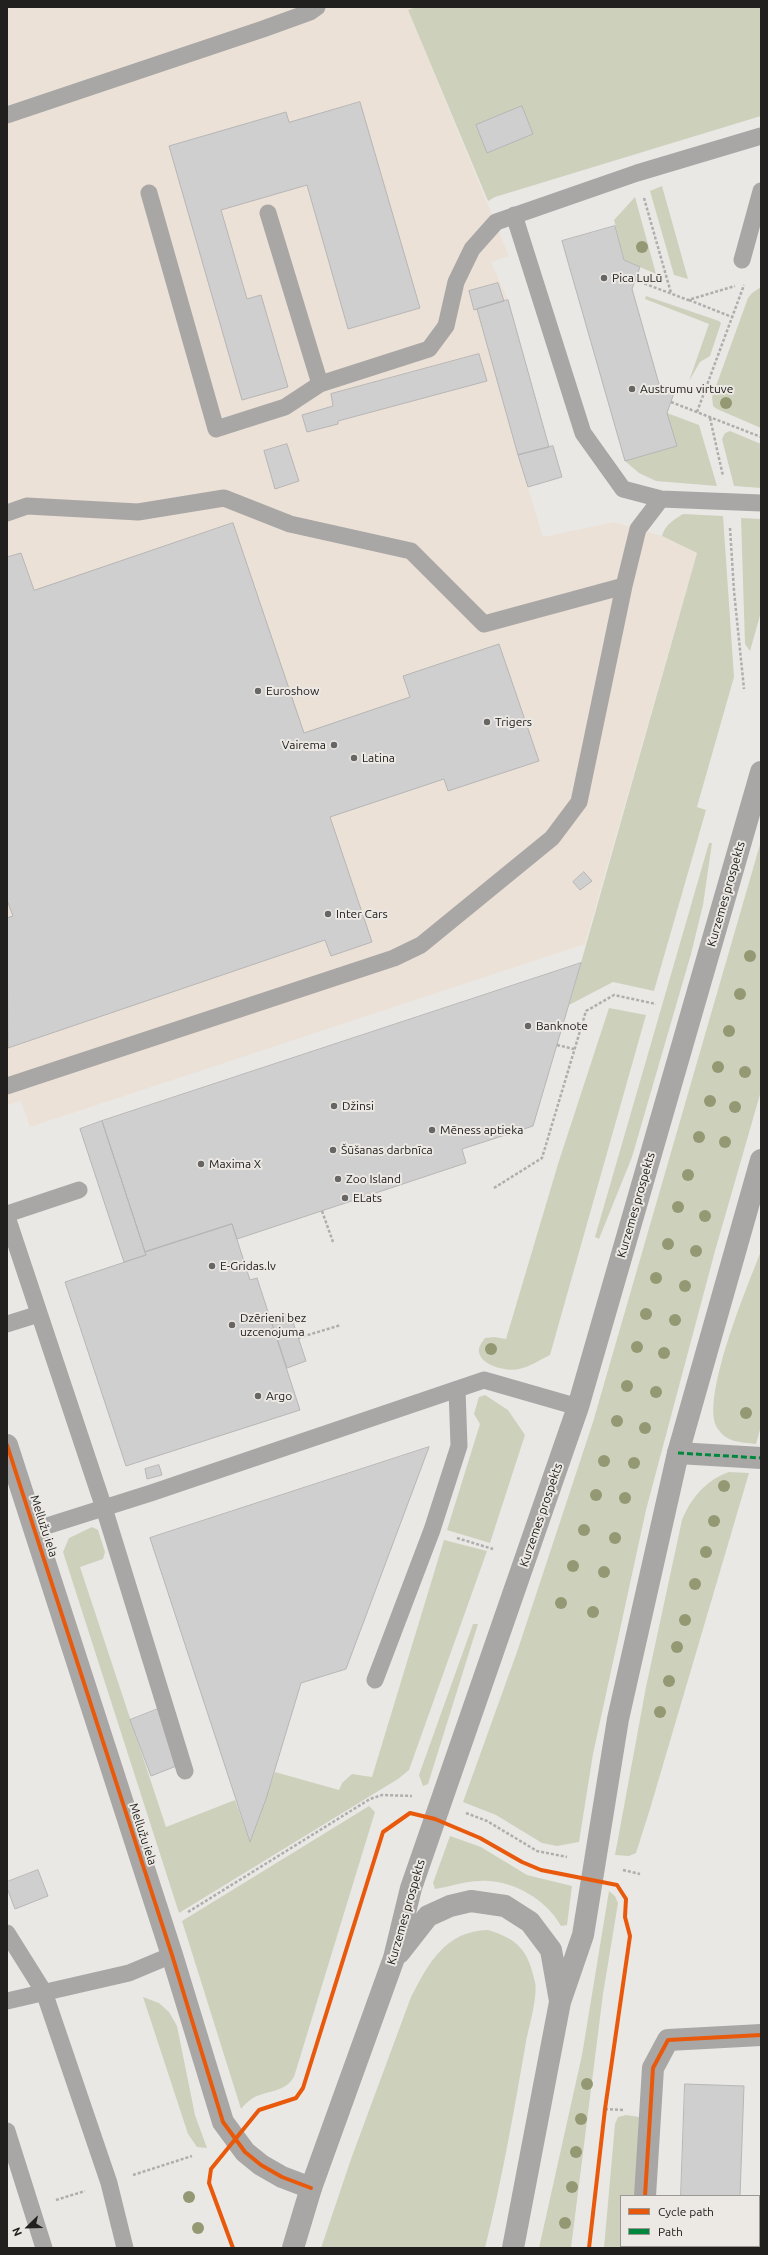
<!DOCTYPE html>
<html>
<head>
<meta charset="utf-8">
<style>
  body { margin:0 }
  #map { position:relative; width:768px; height:2255px; overflow:hidden; background:#eae8e5; font-family:Ubuntu,sans-serif }
  canvas { display:block }
  .frame { position:absolute; inset:0; border:8px solid #21201e; pointer-events:none }
  .legend { position:absolute; left:620px; top:2195px; width:140px; height:52px; box-sizing:border-box; background:#ece8e3; border:1px solid #9b9894; margin:0; padding:5px 7px; list-style:none; font-size:12px; color:#21201e }
  .legend li { display:flex; align-items:center; gap:8px; height:20px }
  .legend b { width:20px; border:1px solid #9b9894 }
  .north { position:absolute; left:8px; top:2207px; width:40px; height:40px; -webkit-text-stroke:3px #ece8e3; paint-order:stroke; rotate:247deg; font-size:11px; font-weight:700; line-height:16px; text-align:center; color:#21201e }
  .north::after { content:''; display:block; margin:auto; width:14px; height:18px; background:#21201e; clip-path:polygon(50% 0,100% 100%,50% 72%,0 100%) }
</style>
</head>
<body>
<div id="map">
<canvas width="768" height="2255"></canvas>
<div class="frame"></div>
<ul class="legend">
<li><b style="height:5px;background:#e8590c"></b>Cycle path</li>
<li><b style="height:5px;background:#00873e"></b>Path</li>
</ul>
<div class="north">N</div>
</div>
<script>
const ctx = document.querySelector('canvas').getContext('2d');
ctx.lineJoin = 'round';
function fill(path, color) { ctx.fillStyle = color; ctx.fill(path, 'evenodd'); }
function stroke(path, color, width, dash) { ctx.strokeStyle = color; ctx.lineWidth = width; ctx.lineCap = dash ? 'butt' : 'round'; ctx.setLineDash(dash || []); ctx.stroke(path); }
function write(font, color, halo, rows, align = 'center') {
  ctx.font = font + ' Ubuntu,sans-serif'; ctx.lineWidth = 4; ctx.setLineDash([]); ctx.textBaseline = 'middle'; ctx.strokeStyle = halo; ctx.fillStyle = color; for (const [text, x, y, turn = 0] of rows) {
    ctx.save(); ctx.translate(x, y); ctx.rotate((+turn || 0) * Math.PI / 180); ctx.textAlign = isNaN(turn) ? turn : align; if (halo) ctx.strokeText(text, 0, 0); ctx.fillText(text, 0, 0); ctx.restore();
  }
}
const industrial = new Path2D(`
  M7,7H416L408,10L509,256L491,262L508,300L549,447L553,446L562,477L528,487L543,537L614,522L662,536L697,553L585,944L30,1127L21,1101L7,1105Z`);
const green = new Path2D(`
  M416,7H761V116L495,197L488,201L408,10Z
  M662,186L688,279L674,275L650,191Z
  M635,197L656,274L624,260L614,220Z
  M761,287V428L717,409L713,406L712,397L748,298L752,293Z
  M646,296L719,321L721,323L710,356L700,362L689,381L709,324L645,299Z
  M667,413L699,425L717,486L656,481L639,473L625,461Z
  M730,431L761,444V488L734,486L722,439L725,433Z
  M683,514L723,516L734,677L697,807L706,810L654,991L613,982L569,1005L697,553L662,536C665,525 673,520 683,514Z
  M741,518L761,519V612L750,651L745,644Z
  M761,841V1091L715,1251L646,1510L593,1754L579,1842L557,1846L542,1843L496,1815L463,1802L518,1649L593,1422Z
  M709,843H712L703,905L691,954L632,1157L599,1239L595,1237Z
  M609,1008L646,1015L550,1355C540,1360 529,1367 519,1369C508,1372 481,1366 479,1352C478,1347 482,1342 485,1338L494,1337L506,1339L558,1164Z
  M761,1251V1426L756,1444C741,1442 727,1443 718,1429C698,1403 749,1282 761,1251Z
  M485,1395L508,1410L525,1435L490,1543L447,1530L480,1424L474,1414L479,1397Z
  M729,1472L749,1473L650,1809L636,1853L629,1856L615,1855L646,1687L682,1520C691,1498 706,1480 729,1472Z
  M92,1527L98,1530L105,1552L103,1559L80,1567L166,1827L235,1800L250,1841L275,1772L339,1790L342,1783L352,1774L372,1777L444,1540L487,1551L409,1770L398,1779L179,1913L63,1552L69,1538Z
  M473,1624H478L428,1784L423,1786L419,1775Z
  M369,1806L375,1812L371,1825L294,2077C284,2093 268,2090 253,2098C248,2101 244,2105 241,2109L182,1921Z
  M450,1836L481,1847L527,1875L572,1886L567,1925L561,1926C546,1899 511,1879 480,1881C464,1881 450,1887 435,1889L433,1883Z
  M609,1891L615,1896L618,1903L603,1994L571,2248H539L582,2055Z
  M488,1930C518,1939 528,1950 535,1982C538,1997 529,2026 526,2042C514,2111 502,2180 485,2248H321L351,2159L411,1997C429,1963 445,1931 488,1930Z
  M143,1997L159,2003L169,2012L177,2026L195,2115L207,2148L197,2147L188,2134Z
  M626,2115L640,2117L637,2196H621V2246H634V2248H604L615,2124L618,2117Z`);
const building = new Path2D(`
  M360,102L420,308L348,329L307,185L221,210L247,299L261,295L288,387L242,400L169,146L286,112L289,122Z
  M522,106L533,134L487,153L476,125Z
  M615,226L624,260L640,267L632,289L659,384L675,390L667,413L677,446L625,461L562,241Z
  M498,283L504,301L474,310L469,291Z
  M508,300L549,447L518,455L477,309Z
  M479,354L487,381L338,421V424L307,432L302,415L333,406L331,394Z
  M287,444L299,481L275,489L264,451Z
  M553,446L562,477L528,487L518,455Z
  M233,523L304,733L410,697L403,676L499,644L539,761L448,791L444,779L330,817L372,942L331,956L325,940L8,1048L7,918L13,916L7,900V557L21,553L34,590Z
  M584,872L592,881L580,890L573,882Z
  M581,963L533,1126L462,1149L466,1163L237,1239L232,1224L145,1252L102,1121Z
  M102,1121L146,1255L124,1262L80,1129Z
  M232,1224L250,1280L257,1278L300,1410L126,1466L65,1282L146,1255L145,1252Z
  M290,1313L306,1361L287,1368L271,1320Z
  M429,1447L346,1669L301,1683L266,1799L250,1842L150,1538Z
  M159,1465L162,1475L147,1479L145,1469Z
  M158,1709L179,1765L151,1776L130,1720Z
  M38,1870L48,1896L15,1909L7,1888V1882Z
  M685,2084L744,2086L740,2196H681Z
  M679,2246H738V2248H679Z`);
const path = new Path2D(`
  M644,198L671,293
  M635,280L688,300L735,286
  M689,300L732,317
  M671,402L761,437
  M697,412L744,285
  M710,418L723,476
  M730,528L734,591L744,689
  M557,1045L574,1049
  M494,1188L542,1158L586,1011L614,995L656,1004
  M322,1211L333,1242
  M298,1338L341,1325
  M457,1538L493,1549
  M466,1813L487,1821L537,1851L567,1857
  M623,1870L640,1874
  M188,1912L370,1799L382,1795L412,1796
  M605,2109L623,2110
  M133,2175L192,2156
  M56,2200L85,2191`);
const lane = new Path2D(`
  M7,115L263,29L310,12L317,7
  M149,193L216,429L285,407L320,384L429,349L446,326L456,282L472,249L496,222L637,173L761,136
  M268,213L320,384
  M514,215L583,433L623,489L661,499L761,503
  M742,260L761,191
  M7,513L27,506L138,512L224,498L290,524L411,551L484,624L624,586
  M7,1086L394,958L421,945L552,838L579,802L624,586L638,529L661,499
  M7,1214L79,1190
  M7,1217L104,1508L185,1771
  M7,1324L39,1314
  M34,1530L151,1493L484,1380L578,1407
  M375,1680L432,1530L459,1446L457,1389
  M7,1933L44,1992L109,2183L125,2248
  M7,2001L129,1973L172,1955
  M7,2131L44,2248`);
const street = new Path2D(`
  M7,1445L172,1955L223,2122L245,2152L261,2165L282,2177L311,2188
  M678,1453L761,1458
  M645,2196L653,2068L668,2040L761,2035
  M642,2248V2246`);
const secondary = new Path2D(`
  M399,1953L428,1916L450,1906L471,1901L505,1906L530,1922L551,1950L560,2001
  M293,2248L311,2188L394,1958L411,1888L578,1407L761,772
  M513,2248L560,2002L583,1935L618,1719L678,1453L761,1160`);
const quiet = new Path2D(`
  M678,1453L761,1458
  M642,2248V2246`);
const cycleway = new Path2D(`
  M7,1445L172,1955L223,2122L245,2152L261,2165L282,2177L311,2188
  M645,2196L653,2068L668,2040L761,2035
  M233,2248L209,2183L211,2169L259,2110L296,2098L303,2088L383,1832L410,1813L435,1819L480,1838L522,1862L541,1870L617,1885L626,1899L625,1917L630,1936L605,2109L589,2248`);
const trees = [
  [642,247],
  [726,403],
  [750,956],
  [740,994],
  [729,1031],
  [718,1067],
  [745,1072],
  [710,1101],
  [735,1107],
  [699,1137],
  [725,1142],
  [688,1175],
  [678,1207],
  [705,1216],
  [668,1244],
  [696,1251],
  [656,1278],
  [685,1286],
  [646,1314],
  [675,1320],
  [637,1347],
  [491,1349],
  [664,1353],
  [627,1386],
  [656,1392],
  [746,1413],
  [617,1421],
  [645,1428],
  [604,1461],
  [634,1463],
  [724,1486],
  [596,1495],
  [625,1498],
  [714,1521],
  [584,1530],
  [615,1538],
  [706,1552],
  [573,1566],
  [604,1572],
  [695,1584],
  [561,1603],
  [593,1612],
  [685,1620],
  [677,1647],
  [669,1681],
  [660,1712],
  [587,2084],
  [581,2119],
  [576,2152],
  [572,2187],
  [189,2197],
  [565,2223],
  [198,2228]
];
const markers = [
  [604,278,4,"#676664"],
  [632,389,4,"#676664"],
  [258,691,4,"#676664"],
  [487,722,4,"#676664"],
  [334,745,4,"#676664"],
  [354,758,4,"#676664"],
  [328,914,4,"#676664"],
  [528,1026,4,"#676664"],
  [334,1106,4,"#676664"],
  [432,1130,4,"#676664"],
  [333,1150,4,"#676664"],
  [201,1164,4,"#676664"],
  [338,1179,4,"#676664"],
  [345,1198,4,"#676664"],
  [212,1266,4,"#676664"],
  [232,1325,4,"#676664"],
  [258,1396,4,"#676664"]
];
const poiNames = [
  ["Pica LuLū",612,278],
  ["Austrumu virtuve",640,389],
  ["Euroshow",266,691],
  ["Trigers",495,722],
  ["Vairema",326,745,"right"],
  ["Latina",362,758],
  ["Inter Cars",336,914],
  ["Banknote",536,1026],
  ["Džinsi",342,1106],
  ["Mēness aptieka",440,1130],
  ["Šūšanas darbnīca",341,1150],
  ["Maxima X",209,1164],
  ["Zoo Island",346,1179],
  ["ELats",353,1198],
  ["E-Gridas.lv",220,1266],
  ["Dzērieni bez",240,1318],
  ["uzcenojuma",240,1332],
  ["Argo",266,1396]
];
const streetNames = [
  ["Kurzemes prospekts",726,894,-74],
  ["Kurzemes prospekts",636,1205,-74],
  ["Kurzemes prospekts",541,1515,-71],
  ["Mellužu iela",44,1526,72],
  ["Mellužu iela",143,1834,72],
  ["Kurzemes prospekts",406,1912,-74]
];
fill(industrial, '#ece1d7');
fill(green, '#cdd1bc');
fill(building, '#d0cfcf');
stroke(building, '#b7b6b6', 1);
stroke(path, '#aeaead', 2.5, [3, 2]);
stroke(lane, '#a9a7a6', 17);
stroke(street, '#a9a7a6', 22);
stroke(secondary, '#a8a7a5', 22);
stroke(quiet, '#00873e', 3, [6, 3]);
stroke(cycleway, '#e8590c', 4);
ctx.fillStyle = '#949974';
for (const [x, y] of trees) { ctx.beginPath(); ctx.arc(x, y, 6, 0, 2 * Math.PI); ctx.fill(); }
for (const [x, y, r, color] of markers) { const dot = new Path2D(); dot.arc(x, y, r, 0, 2 * Math.PI); ctx.fillStyle = color; ctx.fill(dot); stroke(dot, '#ece8e3', 1.5); }
write('12px', '#21201e', '#ece8e3', poiNames, 'left');
write('12px', '#21201e', '#ece8e3', streetNames);
</script>
</body>
</html>
